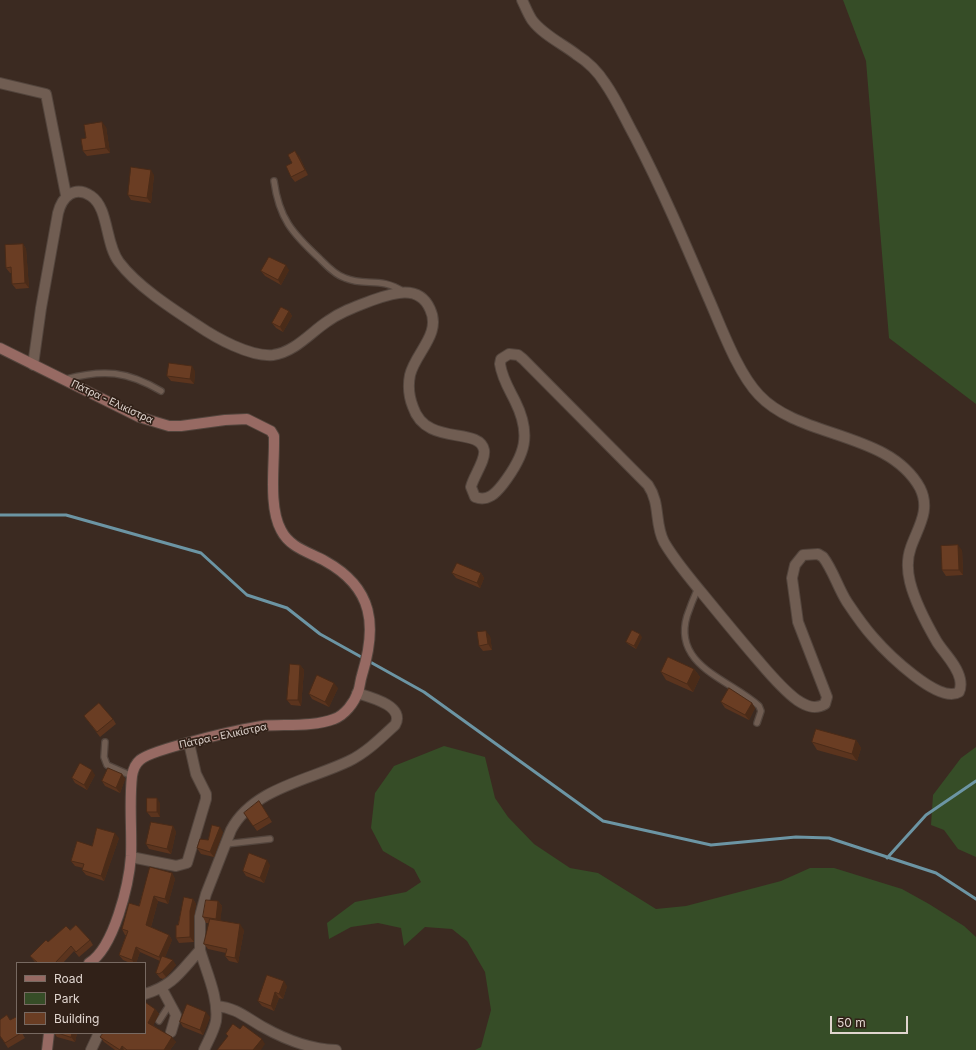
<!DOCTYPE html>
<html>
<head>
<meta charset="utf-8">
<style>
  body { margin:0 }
  #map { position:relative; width:976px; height:1050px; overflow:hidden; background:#3b2a21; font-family:Inter,sans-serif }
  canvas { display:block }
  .legend { position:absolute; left:16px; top:962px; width:130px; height:72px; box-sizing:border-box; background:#312118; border:1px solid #776961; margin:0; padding:5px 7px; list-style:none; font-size:12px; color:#e0d5cf }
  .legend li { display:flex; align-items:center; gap:8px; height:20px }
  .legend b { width:20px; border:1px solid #776961 }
  .scale { position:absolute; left:830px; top:1016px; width:78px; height:18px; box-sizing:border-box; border:2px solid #e0d5cf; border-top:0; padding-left:5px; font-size:12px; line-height:14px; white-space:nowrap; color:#e0d5cf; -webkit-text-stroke:3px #312118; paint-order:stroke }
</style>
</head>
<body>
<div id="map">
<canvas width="976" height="1050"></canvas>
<ul class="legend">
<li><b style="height:5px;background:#976a63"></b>Road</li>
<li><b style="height:11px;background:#364d27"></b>Park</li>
<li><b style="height:11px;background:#6a3d23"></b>Building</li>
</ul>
<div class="scale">50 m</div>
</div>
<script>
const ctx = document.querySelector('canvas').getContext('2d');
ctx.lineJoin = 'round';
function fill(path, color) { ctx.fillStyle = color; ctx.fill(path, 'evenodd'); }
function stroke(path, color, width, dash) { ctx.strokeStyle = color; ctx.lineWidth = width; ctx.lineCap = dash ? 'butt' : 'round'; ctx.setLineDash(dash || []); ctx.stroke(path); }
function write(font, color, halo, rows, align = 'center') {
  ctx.font = font + ' Inter,sans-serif'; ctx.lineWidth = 3.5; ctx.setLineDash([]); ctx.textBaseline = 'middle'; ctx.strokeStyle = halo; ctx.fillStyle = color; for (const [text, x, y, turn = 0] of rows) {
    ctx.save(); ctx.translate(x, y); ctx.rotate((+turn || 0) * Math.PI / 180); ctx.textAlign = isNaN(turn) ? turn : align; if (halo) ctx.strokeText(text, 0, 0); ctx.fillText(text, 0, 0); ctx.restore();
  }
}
const green = new Path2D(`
  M843,0H976V404L889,338L866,61Z
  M444,746L485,757L495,798L508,817L534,844L570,868L598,873L656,909L686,906L781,881L810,868H834L902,889L929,904L964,926L976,937V1050H475L481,1047L491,1010L485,972L467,941L452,929L425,927L404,946L401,928L378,923L351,927L329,939L327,923L355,902L406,892L421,882L414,869L383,851L371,828L375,793L394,766Z
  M976,747V857L958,849L944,830L931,825L933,795L961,758Z`);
const stream = new Path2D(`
  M0,515H66L201,553L247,595L287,608L320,634L424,692L603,821L711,845L796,837L829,838L936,873L976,899
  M887,858L926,815L976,781`);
const service = new Path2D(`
  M274,181C279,218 292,233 319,258C326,265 335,275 345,278C366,287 380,276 404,292
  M66,379C104,369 127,371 161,391
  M698,588C694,597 690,607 687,616C672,666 731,680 759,706L761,711L757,723
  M105,742L104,757L107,765L132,776
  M226,844L270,839
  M159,1021L170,1004`);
const minor = new Path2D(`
  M0,83L46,94L66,195
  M131,857L176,866L187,863L206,799V794L196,774L189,743
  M200,950V916L206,894L231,830C253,788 310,780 349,761C366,753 381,738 395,725C406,706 370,697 357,693
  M162,989L176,1015L171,1032
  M216,1006C237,1008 245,1017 263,1027C286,1040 309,1049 336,1050`);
const tertiary = new Path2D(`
  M33,365L41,308L58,213C62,197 74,185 91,196C109,208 105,244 119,262C137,286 171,308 197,325C216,338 250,357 273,355C295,352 311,332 328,321C342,311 357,306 373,300C393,293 419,284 430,309C442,334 415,353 410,375C408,385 409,397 413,407C426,447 479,426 484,450C486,460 473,477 471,487L475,497C488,502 496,493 503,484C525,455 532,435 515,401C509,389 502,378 500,364L501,359L509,354L518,355L523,359L648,485C661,504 654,523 664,542C675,561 689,577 702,593C720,615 738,637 757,659C769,673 782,689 797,700C806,706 815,710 825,704L827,697L798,622L792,578L795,565L803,555L818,554L823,557C833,570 838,588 847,602C855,614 864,627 873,637C886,652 939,705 959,692C961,688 961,684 960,679C957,665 944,653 937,642C926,623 915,602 910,582C907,570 907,558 911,547C918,527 931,510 920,488C889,431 800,439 759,395C737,372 721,326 708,297C685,243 662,189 635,137C625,119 617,100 605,83C598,72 588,62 577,55C563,44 543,35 532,20C528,14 525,6 522,0
  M200,950C206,971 219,998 216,1021C214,1031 208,1041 204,1050
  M145,994C174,985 180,972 200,950
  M91,1050L99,1033`);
const secondary = new Path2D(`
  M0,348L139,417L169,426H181L225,420L247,419L271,431L274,436V444C274,469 269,508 281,530C290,548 309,552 325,561C374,588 377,626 362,675C360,681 360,687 358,692C354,703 345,715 334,719C314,727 283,724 262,726C242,729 152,749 140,760C135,764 133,770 132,776C129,802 132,829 131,856C129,884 114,948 89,963
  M47,1050L49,1033`);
const wall = new Path2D(`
  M106,127L110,153L87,156L83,151Z
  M299,156L308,175L295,182L291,177L292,163Z
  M154,175L151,203L131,200L128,195Z
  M23,244L26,249L29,288L16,289L12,284V273H10L6,268Z
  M289,270L281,285L265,276L261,271Z
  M289,311L292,316L283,332L276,328L272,323Z
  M195,371L194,384L171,381L167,376Z
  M962,550L963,575L946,576L942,570Z
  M452,573H481L484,578L480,588L456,578Z
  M490,636L492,650L483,651L479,646Z
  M642,637L636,649L628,644L626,642Z
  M300,665L304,670L301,706L291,705L287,700Z
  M694,669L700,677L693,692L666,680L661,672Z
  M338,688L329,707L312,699L309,694Z
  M721,702L752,703L755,708L749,720L725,708Z
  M84,716L113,719L116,724L100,737Z
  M856,740L861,748L857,761L817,750L812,742Z
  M122,774L125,779L120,793L105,786L102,781Z
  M95,775L87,790L75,783L72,778Z
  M259,801L272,822L257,831L244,813Z
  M160,803V817H151L147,812Z
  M173,826L176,832L171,854L149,849L146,844Z
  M223,832L214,857L201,854L197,848L208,840Z
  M119,838L104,881L86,875L82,870L83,868L75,866L71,861L92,846Z
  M270,865L264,883L246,876L243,871Z
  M172,873L175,879L168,904L158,901L151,927L169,935L172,940L165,957L176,965L166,977L163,979L160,978L156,973L160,961L140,952L136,963H130L123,960L119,955L126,935H125L122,929L139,906Z
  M193,899L196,904L194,916V942L179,943L176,938L178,925Z
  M218,901L222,906L220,921L244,930L238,963L229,961L225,956L226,953L208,949L204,944L209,923H206L203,917Z
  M70,930L90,940L93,945L79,957L74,951L63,963H36L34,961L30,956L48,942Z
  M287,986L283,999L279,998L274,1011L262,1006L258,1001Z
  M155,1009L159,1014L153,1025L176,1042L170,1050H115L104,1042L100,1037Z
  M210,1017L203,1035L183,1027L180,1022Z
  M11,1020L17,1033H22L25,1038L8,1048L0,1036Z
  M54,1033H77L75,1042L57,1037Z`);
const shadedWall = new Path2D(`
  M102,122L106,127L110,153L106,148Z
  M295,151L299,156L308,175L305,170Z
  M151,170L154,175L151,203L147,198Z
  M23,244L26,249L29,288L25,283Z
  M286,265L289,270L281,285L278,280Z
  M289,311L292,316L283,332L280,327Z
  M192,366L195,371L194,384L190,379Z
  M958,545L962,550L963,575L959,570Z
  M481,573L484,578L480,588L477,583Z
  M486,631L490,636L492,650L488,644Z
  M640,634L642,637L636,649L634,646Z
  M300,665L304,670L301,706L298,700Z
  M694,669L700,677L693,692L687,684Z
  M334,683L338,688L329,707L325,702Z
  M752,703L755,708L749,720L745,715Z
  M856,740L861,748L857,761L852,754Z
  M92,770L95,775L87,790L84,785Z
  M122,774L125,779L120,793L116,788Z
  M157,798L160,803V817L157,812Z
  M173,826L176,832L171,854L167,849Z
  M220,827L223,832L214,857L210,852Z
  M115,833L119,838L104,881L101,876Z
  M267,860L270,865L264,883L260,878Z
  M172,873L175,879L168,904L165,899Z
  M154,896L158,901L150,930L146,925Z
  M193,899L196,904L194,916V942L190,937V911Z
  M218,901L222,906L220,924L216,919Z
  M240,924L244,930L238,963L235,958Z
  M169,935L172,940L163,962L159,957Z
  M136,947L140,952L136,963H134L132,960Z
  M173,960L176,965L166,977L162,972Z
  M284,981L287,986L283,999L279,994Z
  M275,992L279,998L274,1011L271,1006Z
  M155,1009L159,1014L152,1028L148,1023Z
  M206,1012L210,1017L203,1035L200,1030Z
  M72,1033H77L75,1042L71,1037Z
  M172,1037L176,1042L170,1050H164Z
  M262,1039L265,1044L261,1050H253Z
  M122,1046L124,1050H120Z`);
const building = new Path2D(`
  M102,122L106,148L83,151L81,139L86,138L84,125Z
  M295,151L305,170L291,177L286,166L292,163L288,155Z
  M131,167L151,170L147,198L128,195Z
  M23,244L25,283L12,284L11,267L6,268L5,245Z
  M269,257L286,265L278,280L261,271Z
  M281,307L289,311L280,327L272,323Z
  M169,363L192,366L190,379L167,376Z
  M958,545L959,570H942L941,546Z
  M457,563L481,573L477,583L452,573Z
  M632,630L640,634L634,646L626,642Z
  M486,631L488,644L479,646L477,632Z
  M668,657L694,669L687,684L661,672Z
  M290,664L300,665L298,700H287Z
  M317,675L334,683L325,702L309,694Z
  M729,688L752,703L745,715L721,702Z
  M99,703L113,719L97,732L84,716Z
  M816,729L856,740L852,754L812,742Z
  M80,763L92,770L84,785L72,778Z
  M108,768L122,774L116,788L102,781Z
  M147,798H157V812H147Z
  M259,801L269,817L253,826L244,813Z
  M151,822L173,826L167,849L146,844Z
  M212,825L220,827L210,852L197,848L200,839L208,840Z
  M97,828L115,833L101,876L82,870L84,864L71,861L77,841L92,846Z
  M249,853L267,860L260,878L243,871Z
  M150,867L172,873L165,899L154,896L146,925L169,935L159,957L136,947L132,960L119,955L128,931L122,929L129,903L139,906Z
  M184,897L193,899L190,911V937L176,938V925H178Z
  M206,900L218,901L216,919L203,917Z
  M210,919L240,924L235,958L225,956L227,949L204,944Z
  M76,925L90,940L76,952L71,946L55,963H38L30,956L46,940L48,942L66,926L70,930Z
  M162,956L173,960L162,972L159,974L156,973Z
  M267,975L284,981L279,994L275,992L271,1006L258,1001Z
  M145,1002L155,1009L148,1023L172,1037L164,1050H127L122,1046L120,1050L100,1037L103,1033H145Z
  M187,1004L206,1012L200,1030L180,1022Z
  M7,1015L10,1020L16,1017L17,1019V1033H21L5,1043L0,1036V1020Z
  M233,1024L240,1029L243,1025L262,1039L253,1050H217L228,1036L226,1034Z
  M58,1033H72L71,1037Z`);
const streetNames = [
  ["Πάτρα - Ελικίστρα",112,402,25],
  ["Πάτρα - Ελικίστρα",223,736,-12]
];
fill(green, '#364d27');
stroke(stream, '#6c95a4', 3);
stroke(service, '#53453d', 8);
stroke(minor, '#53453d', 12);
stroke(tertiary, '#53453d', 12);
stroke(secondary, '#53453d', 12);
stroke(service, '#705d52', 5.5);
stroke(minor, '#705d52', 10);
stroke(tertiary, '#705d52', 10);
stroke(secondary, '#976a63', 10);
fill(wall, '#5b341e');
fill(shadedWall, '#4a2b18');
fill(building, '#6a3d23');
stroke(building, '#4a2b18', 1);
write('10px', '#e0d5cf', '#312118', streetNames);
</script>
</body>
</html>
